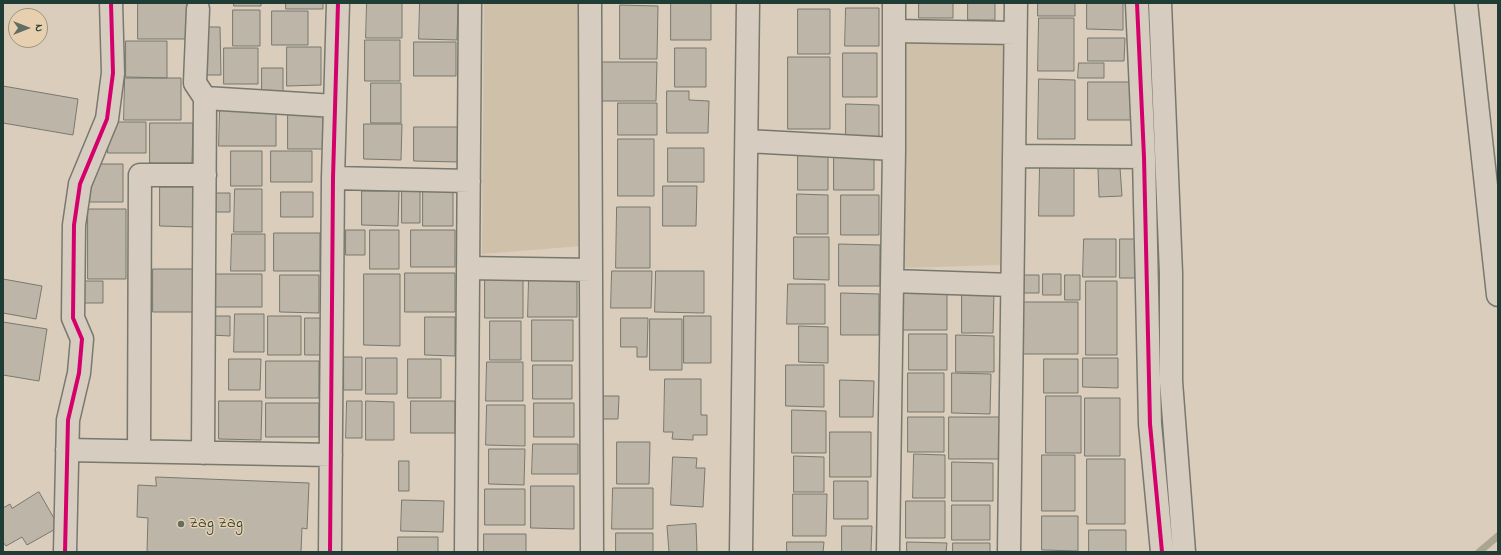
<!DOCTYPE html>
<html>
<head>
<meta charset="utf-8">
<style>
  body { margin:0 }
  #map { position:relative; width:1501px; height:555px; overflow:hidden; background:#dacdbc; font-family:"Indie Flower",sans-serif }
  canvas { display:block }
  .frame { position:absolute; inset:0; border:4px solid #1f3d34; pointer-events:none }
  .north { position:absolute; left:8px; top:8px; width:40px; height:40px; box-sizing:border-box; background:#e7cfaf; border:1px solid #97957e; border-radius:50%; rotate:90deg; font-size:11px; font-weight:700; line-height:16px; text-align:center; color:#1f3d34 }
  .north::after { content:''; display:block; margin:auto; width:14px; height:18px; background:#606f64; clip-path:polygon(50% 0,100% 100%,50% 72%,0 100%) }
</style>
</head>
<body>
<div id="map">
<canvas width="1501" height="555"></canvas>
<div class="frame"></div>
<div class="north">N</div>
</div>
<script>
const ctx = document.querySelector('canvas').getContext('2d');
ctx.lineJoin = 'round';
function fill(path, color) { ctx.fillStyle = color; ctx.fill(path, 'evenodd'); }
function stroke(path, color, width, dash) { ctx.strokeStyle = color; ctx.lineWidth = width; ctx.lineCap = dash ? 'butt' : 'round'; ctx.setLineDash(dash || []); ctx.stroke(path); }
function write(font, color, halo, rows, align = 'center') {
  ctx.font = font + ' "Indie Flower",sans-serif'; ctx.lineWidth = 3; ctx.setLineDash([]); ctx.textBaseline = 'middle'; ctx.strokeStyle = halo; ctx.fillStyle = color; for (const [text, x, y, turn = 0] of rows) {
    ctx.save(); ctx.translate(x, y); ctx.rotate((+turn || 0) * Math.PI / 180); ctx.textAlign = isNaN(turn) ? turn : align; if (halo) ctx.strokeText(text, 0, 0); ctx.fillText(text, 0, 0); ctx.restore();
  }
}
const green = new Path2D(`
  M484,3H583L582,246L482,254Z
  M904,39L1004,41L1000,265L904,268Z`);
const stream = new Path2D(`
  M1162,395V415L1166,452
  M1479,552L1498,536`);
const building = new Path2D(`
  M138,3H187V39H138Z
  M234,3H261V6H234Z
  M286,3H323V9H286Z
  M367,3H402V38H366Z
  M420,3H458L457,40L419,39Z
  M671,3H711V40H671Z
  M919,3H953V18H919Z
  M968,3H995V20H968Z
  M1038,3H1075V16H1038Z
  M1087,3H1123V30L1087,29Z
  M620,5L658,6L657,59H620Z
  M846,8H879V46H845Z
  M798,9H830V54H798Z
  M233,10H260V46H233Z
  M272,11H308V45H272Z
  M1039,18H1074V71H1038Z
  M203,27H220L221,75H203Z
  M1088,38H1125L1124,61H1088Z
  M365,40H400V81H365Z
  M126,41H167V78L126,77Z
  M414,42H456V76H414Z
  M287,47H321V85L287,86Z
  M224,48H258V84H224Z
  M675,48H706V87H675Z
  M843,53H877V97H843Z
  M788,57H830V129H788Z
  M602,62H657L656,101H602Z
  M1079,63H1104V78H1078Z
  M262,68H283V92L262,93Z
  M125,78H181V120H124Z
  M1039,79L1075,80V139H1038Z
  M1088,82H1131V120H1088Z
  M371,83H401V123H371Z
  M3,86L78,99L73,135L3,123Z
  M667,91H689V100L709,101L708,133H667Z
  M618,103H657V135H618Z
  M846,104L879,105V142L846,141Z
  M220,109H276V146H219Z
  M288,109H323V149H288Z
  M108,122H146V153H108Z
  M150,123H193L192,163H150Z
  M364,124H402L401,160L364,159Z
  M414,127H459V162L414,161Z
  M618,139H654V196H618Z
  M668,148H704V182H668Z
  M798,150H828V190H798Z
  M231,151H262V186H231Z
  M271,151H312V182H271Z
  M834,152H874V190H834Z
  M90,164H123V202H90Z
  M1040,164H1074V216H1039Z
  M1120,168L1122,196L1099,197L1098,169Z
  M663,186H697L696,226H663Z
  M160,187H195L194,227L160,226Z
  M235,189H262V232H234Z
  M402,189L420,190V223H402Z
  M362,191H399L398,226L362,225Z
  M423,191H453V226H423Z
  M281,192H313V217H281Z
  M209,193H230V212H209Z
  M797,194L828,195V234H797Z
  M841,195H879V235H841Z
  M617,207H650V268H616Z
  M88,209H126V279H88Z
  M346,230H365V255H346Z
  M370,230H399V269H370Z
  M411,230H455V267H411Z
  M274,233H320V271H274Z
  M232,234H265V271H231Z
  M794,237H829V280L794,279Z
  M1084,239H1116V277H1083Z
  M1120,239H1135V278H1120Z
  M839,244L880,245V286H839Z
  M153,269H195L194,312H153Z
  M612,271H652L651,308H611Z
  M656,271H704V313L655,312Z
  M405,273H455V312H405Z
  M215,274H262V307H215Z
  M364,274H400V346L364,345Z
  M1043,274H1061V295H1043Z
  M280,275H319V313L280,312Z
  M1022,275H1039V293H1022Z
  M1065,275H1080V300H1065Z
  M485,276H523V318H485Z
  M529,277H577V317H528Z
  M3,279L42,286L36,319L3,313Z
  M81,281H103V303H81Z
  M1086,281H1117V355H1086Z
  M788,284H825V324H787Z
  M902,291H947V330H902Z
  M841,293L879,294V335H841Z
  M962,293H994L993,333H962Z
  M1022,302H1078V354H1022Z
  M235,314H264V352H234Z
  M210,316H230V336L210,335Z
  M268,316H301V355H268Z
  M684,316H711V363H684Z
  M425,317H455V356L425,355Z
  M305,318H323L322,355H305Z
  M621,318H648L647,357H637V347H621Z
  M650,319H682V370H650Z
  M532,320H573V361H532Z
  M490,321H521V360H490Z
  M3,322L47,329L39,381L3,375Z
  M799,326L828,327V363L799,362Z
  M909,334H947V370H909Z
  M956,335L994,336V372H956Z
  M344,357H362V390H344Z
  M366,358H397V394H366Z
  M1083,358H1118V388L1083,387Z
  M229,359H261L260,390H229Z
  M408,359H441V398H408Z
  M1044,359H1078V393H1044Z
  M266,361H319V398H266Z
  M487,362H523V401H486Z
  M533,365H572V399H533Z
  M786,365H824V407L786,406Z
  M908,373H944V412H908Z
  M952,373L991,374L990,414L952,413Z
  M665,379H701V415H707V435H693V440L672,439L673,432H664Z
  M840,380L874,381L873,417H840Z
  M602,396H619L618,419H602Z
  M1046,396H1081V453H1046Z
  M1085,398H1120V456H1085Z
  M219,401H262L261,440L219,439Z
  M347,401H362V438H346Z
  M366,401L394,402V440H366Z
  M411,401H455V433H411Z
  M266,403H319V437H266Z
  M534,403H574V437H534Z
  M487,405H525V446L486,445Z
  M792,410L826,411V453H792Z
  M908,417H944V452H908Z
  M949,417H1001V459H949Z
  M830,432H871V477H830Z
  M617,442H650L649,484H617Z
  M533,444H578V474H532Z
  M489,449H525L524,485L489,484Z
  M914,454L945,455V498H913Z
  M1042,455H1075V511H1042Z
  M794,456L824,457V492H794Z
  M673,457L697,458L696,468H705L703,507L671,505Z
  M1087,459H1125V524H1087Z
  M399,461H409V491H399Z
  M952,462L993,463V501H952Z
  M156,477L309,483L307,529L302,528L301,552H147L148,518L137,517L138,485L156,486Z
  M834,481H868V519H834Z
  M531,486H574V529L531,528Z
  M613,488H653V529H612Z
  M485,489H525V525H485Z
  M39,492L59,527L27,545L22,537L6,546L3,542V508L10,504L12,508Z
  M793,494H827L826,536H793Z
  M402,500L444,501L443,532L401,531Z
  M906,501H945V538H906Z
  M952,505H990V540H952Z
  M1042,516H1078V551L1042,550Z
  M696,524L697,552H669L667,526Z
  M842,526H872L871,552H842Z
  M1089,530H1126V552H1089Z
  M616,533H653V552H616Z
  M484,534H526V552H484Z
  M398,537H438V552H398Z
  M787,542H824L823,552H787Z
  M907,542L947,543L946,552H907Z
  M953,543H990V552H953Z`);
const minor = new Path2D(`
  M590,3L592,552
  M1137,3L1144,157L1150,424L1162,552
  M1160,3L1171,273V381L1184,552
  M1466,3L1498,295
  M198,9L195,83L205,98
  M894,31L1015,33
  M747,141L894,149
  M1014,156L1144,157
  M333,178L469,181
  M468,268L591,270
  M892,281L1012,285
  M67,450L331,455
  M139,451L140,175H205
  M203,453L205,98L335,106
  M65,552L68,420L79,373L82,339L73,318L74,225L80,184L107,119L113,73L111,3
  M330,552L333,178L338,3
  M466,552L470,3
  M741,552L748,3
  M888,552L894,149V3
  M1009,552L1016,3`);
const cycleway = new Path2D(`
  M1137,3L1144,157L1150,424L1162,552
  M65,552L68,420L79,373L82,339L73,318L74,225L80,184L107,119L113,73L111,3
  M330,552L333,178L338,3`);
const markers = [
  [181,524,4,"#606f64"]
];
const poiNames = [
  ["Zag Zag",189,524]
];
fill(green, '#cfc1a9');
stroke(stream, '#aca691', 7);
fill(building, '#bcb5a8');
stroke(building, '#79786f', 1);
stroke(minor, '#79786f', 25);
stroke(minor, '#d6ccc0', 22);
stroke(cycleway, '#d6006c', 4);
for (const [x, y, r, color] of markers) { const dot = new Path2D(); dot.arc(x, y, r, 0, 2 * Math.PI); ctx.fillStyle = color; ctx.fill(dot); stroke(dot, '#e7cfaf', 1.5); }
write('16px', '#1f3d34', '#e7cfaf', poiNames, 'left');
</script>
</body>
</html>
